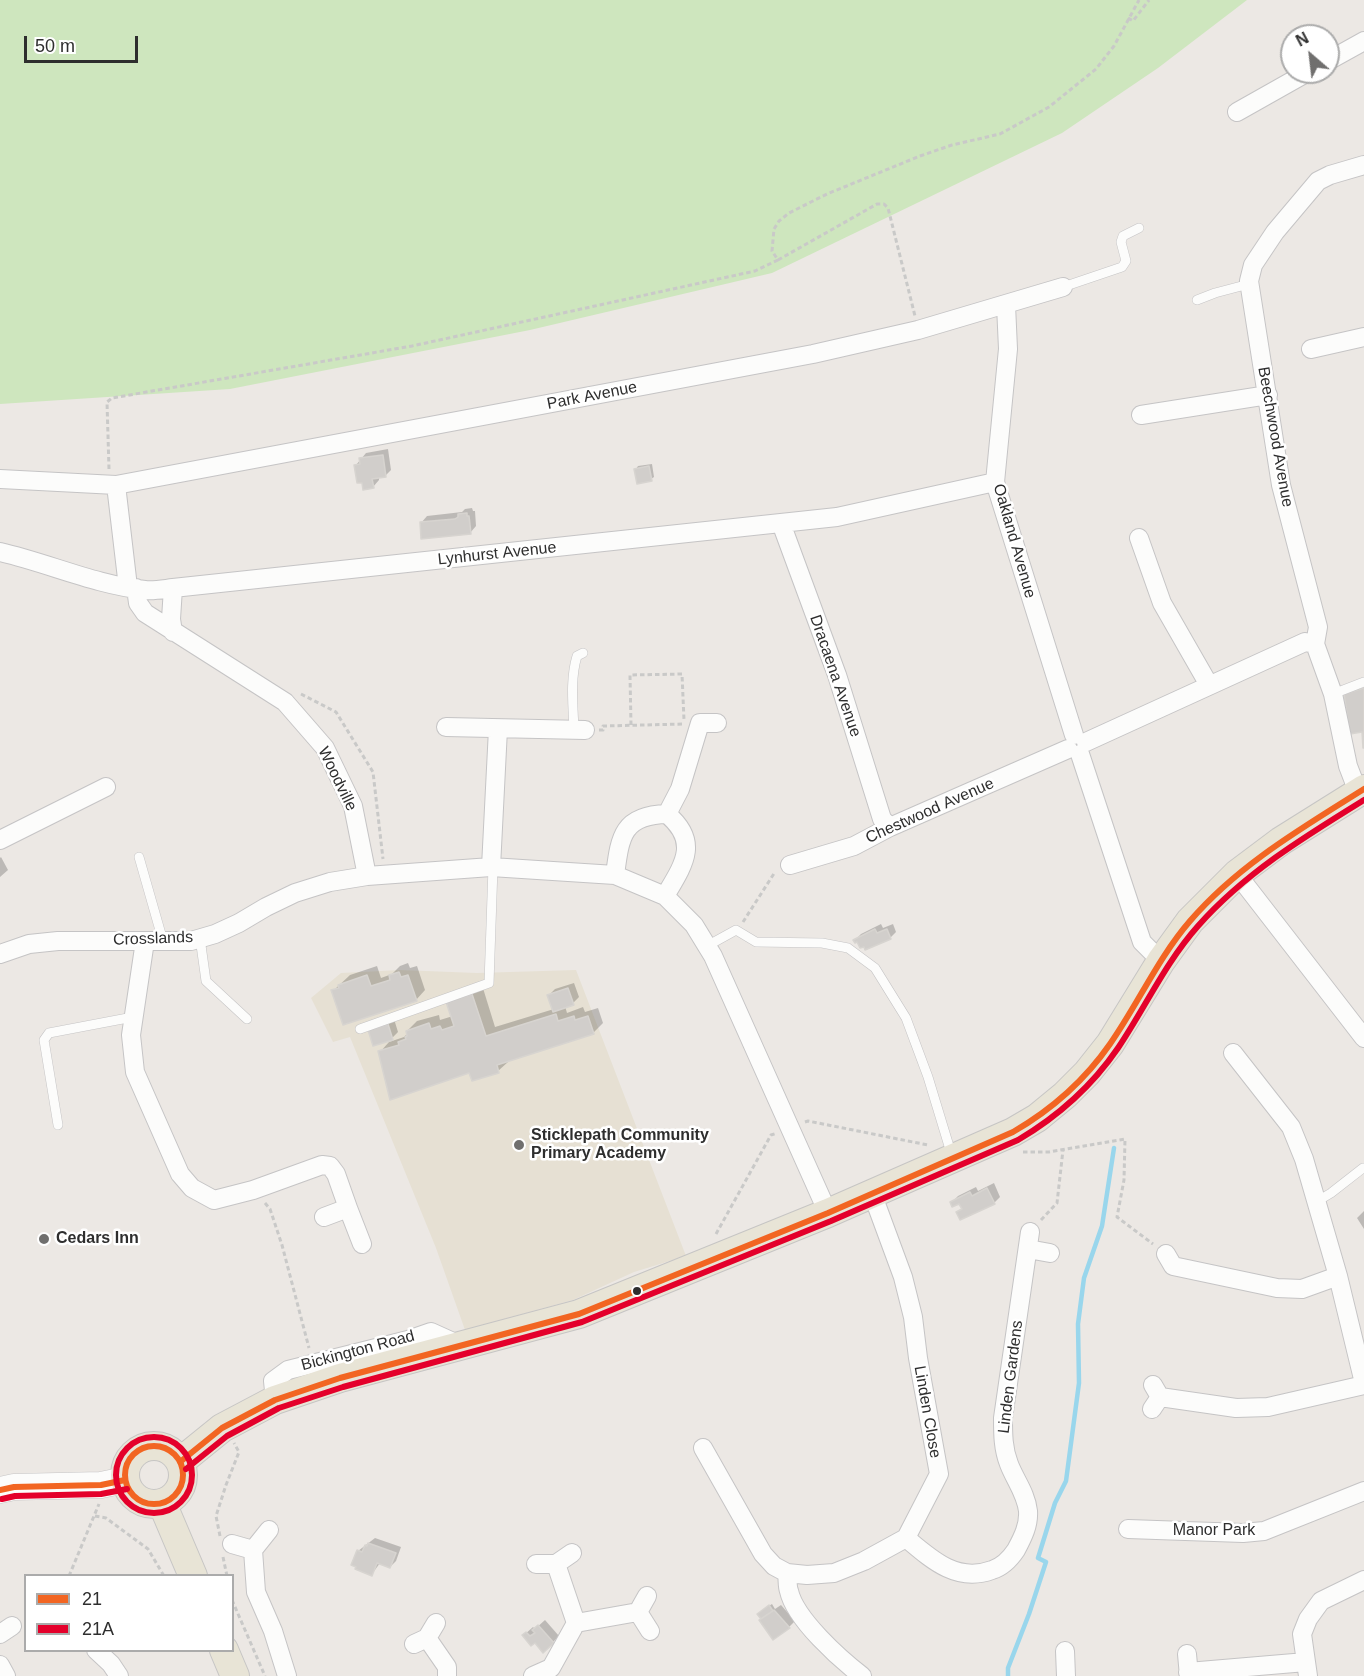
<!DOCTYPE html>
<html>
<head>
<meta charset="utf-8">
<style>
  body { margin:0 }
  #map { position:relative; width:1364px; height:1676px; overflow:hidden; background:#ece8e4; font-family:Arial,sans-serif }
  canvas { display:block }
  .legend { position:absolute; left:24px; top:1574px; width:210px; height:78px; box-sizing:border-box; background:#fff; border:2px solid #ababab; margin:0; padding:8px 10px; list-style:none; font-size:18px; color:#2e2e2e }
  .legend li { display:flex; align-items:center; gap:12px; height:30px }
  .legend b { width:30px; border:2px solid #ababab }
  .north { position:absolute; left:1280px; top:24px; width:60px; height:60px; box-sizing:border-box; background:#fff; border:2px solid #ababab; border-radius:50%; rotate:332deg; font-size:16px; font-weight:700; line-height:24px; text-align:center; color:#2e2e2e }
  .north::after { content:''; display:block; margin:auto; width:21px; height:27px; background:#706f6e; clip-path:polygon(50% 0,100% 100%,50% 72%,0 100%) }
  .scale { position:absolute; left:24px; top:36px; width:114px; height:27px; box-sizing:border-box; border:3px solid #2e2e2e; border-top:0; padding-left:8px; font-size:18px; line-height:21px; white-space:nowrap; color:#2e2e2e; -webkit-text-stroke:4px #fff; paint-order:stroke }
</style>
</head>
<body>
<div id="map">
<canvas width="1364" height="1676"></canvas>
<ul class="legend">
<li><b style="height:8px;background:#f26522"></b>21</li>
<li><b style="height:8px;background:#e4002b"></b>21A</li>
</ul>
<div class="north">N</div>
<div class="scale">50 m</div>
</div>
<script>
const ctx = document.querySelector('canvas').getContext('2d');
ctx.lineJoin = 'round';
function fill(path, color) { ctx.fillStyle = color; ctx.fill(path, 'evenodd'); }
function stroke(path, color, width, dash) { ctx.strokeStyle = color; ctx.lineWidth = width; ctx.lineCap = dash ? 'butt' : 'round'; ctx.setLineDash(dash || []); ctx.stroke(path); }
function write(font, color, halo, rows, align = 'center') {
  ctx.font = font + ' Arial,sans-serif'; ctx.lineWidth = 5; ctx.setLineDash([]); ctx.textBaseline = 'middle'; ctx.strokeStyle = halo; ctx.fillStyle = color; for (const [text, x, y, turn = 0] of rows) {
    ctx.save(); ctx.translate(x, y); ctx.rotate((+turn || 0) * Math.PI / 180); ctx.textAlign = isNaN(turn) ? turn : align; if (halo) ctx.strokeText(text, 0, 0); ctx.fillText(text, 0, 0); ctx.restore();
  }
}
const education = new Path2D(`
  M400,970L477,973L576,970L686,1256L634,1272L573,1300L465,1330L436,1248L350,1037L333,1042L311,998L341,973Z`);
const green = new Path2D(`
  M0,0H1247L1158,68L1062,133L772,273L530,330L230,389L0,404Z`);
const shadow = new Path2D(`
  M388,449L391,470L385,476L379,477V480L373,487L356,465L366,453Z
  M652,464L654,477L651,479L636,469L638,466Z
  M472,508L473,511H475L476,526L470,533L421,523L427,516L462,512L465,509Z
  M1,857L8,870L0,877V858Z
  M881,924L883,928L893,924L896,932L890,938L855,940L861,934Z
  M408,963L410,968L417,966L425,990L416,1000L333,991L350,975L377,966L381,978L392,974L400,966Z
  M574,983L579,997L573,1003L565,1006L567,1013L583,1007L585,1012L598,1008L603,1023L593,1033L507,1060L508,1062L498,1071H470L380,1052L389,1042L404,1037L408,1033L407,1031L417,1021L439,1015L440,1020L453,1016L448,1003L482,985L495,1027L554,1009L549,995L555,989Z
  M394,1019L398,1032L392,1038L369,1031Z
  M994,1183L1000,1197L994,1203L957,1212L963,1207L960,1202H952L958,1196L976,1187L978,1191Z
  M1364,1211V1229L1357,1218Z
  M375,1538L401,1547L396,1561L390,1567L380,1563L372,1574L358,1551Z
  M772,1604L775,1609L781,1605L795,1621L789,1627L761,1611Z
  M545,1620L559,1636L553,1642L535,1641L524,1635L533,1627L535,1629Z`);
const stream = new Path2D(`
  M1008,1676V1668L1029,1614L1046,1562L1038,1558L1055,1503L1066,1481L1079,1383L1078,1324L1084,1278L1102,1226L1114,1148`);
const building = new Path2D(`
  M383,455L386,477L372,479L374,488L363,490L362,483H357L354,465L360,464L359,458Z
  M649,466L652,481L637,484L634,469Z
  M467,513V516H469L471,534L421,539L420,522L455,519L458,517V514Z
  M1364,688V748H1363L1362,732L1350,734L1344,694Z
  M875,929L877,933L887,929L891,939L865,950L864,947L860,948L857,942L855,943L853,940Z
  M399,972L401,977L408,975L417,1001L343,1025L331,990L339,988L338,985L367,975L371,986L390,980L389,975Z
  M568,988L574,1005L553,1012L547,995Z
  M472,994L486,1036L556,1014L558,1021L574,1016L575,1020L588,1016L594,1034L497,1065L499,1073L472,1081L469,1073L390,1100L378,1051L399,1045L398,1042L406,1039L405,1037L407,1036L406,1031L429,1023L431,1029L440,1026L442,1030L454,1026L446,1002Z
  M388,1024L393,1040L373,1046L368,1030Z
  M987,1188L995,1204L960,1220L956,1212L962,1209L959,1204L952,1207L950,1202L970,1192L972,1196Z
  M368,1543L396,1553L390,1568L377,1563L372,1576L355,1569L356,1567L351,1565L357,1550L362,1552L365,1545L367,1546Z
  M769,1605L773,1611L761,1619L757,1614Z
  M774,1610L790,1628L773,1640L759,1620Z
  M538,1625L554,1643L543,1653L535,1643L531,1646L522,1635L526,1632L530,1636L535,1633L532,1630Z`);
const path = new Path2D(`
  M1128,18L1133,21L1149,0
  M778,260L877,204H884L888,208L915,316
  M109,469L107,402L112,398L412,346L755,271L778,260L772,251L774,229L779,221L789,213L827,194L920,156L952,145L1000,134L1049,107L1096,69L1114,46L1139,0
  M301,694L336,712L373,772L383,859
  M631,725L630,675L682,674L684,720
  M599,730H603V726L684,724
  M743,922L775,872
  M805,1122L808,1121L928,1145
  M1023,1152H1049L1125,1139L1124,1180L1117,1217L1153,1244
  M265,1203L270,1209L282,1245L309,1348
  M1041,1220L1057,1203L1063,1150
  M716,1234L771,1135L777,1133
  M95,1516L106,1518L148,1549L164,1576
  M220,1536L216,1516L226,1485L239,1452L234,1443
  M223,1557L227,1576
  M69,1576L99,1504
  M232,1600L265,1676`);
const service = new Path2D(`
  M1063,287L1122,267L1126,261L1121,242L1123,236L1139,228
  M1197,300L1215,293L1249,284
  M1333,694L1364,682
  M574,729C573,705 570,679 577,656L583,653
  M139,857L163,941
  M200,938L206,981L247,1019
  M707,946L736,930L756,942L822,943L848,948L875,968L906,1018L928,1077L952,1156
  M360,1029L489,983L493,867
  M58,1125L44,1040L49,1033L133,1017
  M1316,1202L1331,1193L1363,1168`);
const minor = new Path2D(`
  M1328,61L1364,41
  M1237,112L1308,72
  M1006,305L1008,349L995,482L1074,735
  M1311,349L1364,337
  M1141,415L1268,395
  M0,479L116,485L813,354L918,330L1063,287
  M116,485L128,587
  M781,523L837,675L882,819L890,827
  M1139,538L1162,603L1209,685
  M0,552C48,563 96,585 145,590C154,591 164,589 173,588L837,517L995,482
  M136,588L138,603L145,613L285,702L325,748L353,806L367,876
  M173,588L171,619L173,632
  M446,727L585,730
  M1086,742L1305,642L1315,644
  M1080,754L1142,942L1161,961
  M1358,792L1348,766L1333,694L1315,644L1318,627L1281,485L1249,281L1253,265L1275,232L1318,181L1330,175L1364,165
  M667,814L680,789L700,723H717
  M0,840L106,787
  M790,865L854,846L890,827L1068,749
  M491,867L498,729
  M1237,874L1364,1038
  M615,875C620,837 622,815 667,814C700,842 684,864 665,896
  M145,941L131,1035L135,1072L180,1174L192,1188L214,1200L253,1190L322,1165L330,1166L336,1174L348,1208L324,1217
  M0,954L29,944L58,941H191L215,934L239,923L266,907L295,893L330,882L367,876L491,867L615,875L665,896L694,925L713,956L828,1213
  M1233,1053L1291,1127L1304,1159L1338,1276L1364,1383
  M348,1208L362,1244
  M1028,1249L1050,1253
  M1166,1254L1173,1266L1277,1288L1302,1289L1338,1276
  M1160,1397L1236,1408L1268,1407L1364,1385
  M275,1400L273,1381L288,1370L408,1340L431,1332L462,1346
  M1152,1409L1160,1397L1153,1385
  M703,1448L763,1554L774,1566L787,1573C788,1579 787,1586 789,1591C795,1619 840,1659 862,1676
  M1128,1529L1243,1533L1264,1531L1364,1491
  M269,1530L253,1550L256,1592L273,1631L287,1676
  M906,1538C932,1560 957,1583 992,1570C1002,1567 1010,1559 1016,1550C1023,1537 1029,1525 1028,1511C1026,1493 1015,1480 1009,1464C1003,1449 1003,1434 1003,1418L1030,1232
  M232,1544L253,1550
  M536,1564H556L572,1553
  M787,1573L807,1575L834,1573L864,1561L906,1538L939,1474L918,1358L913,1317L903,1277L872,1193
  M647,1596L638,1612L650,1631
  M576,1623L638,1612
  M0,1634L12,1626
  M427,1638L447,1667V1676
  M414,1644L427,1638L436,1623
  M96,1650L111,1664L119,1676
  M1065,1651L1066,1676
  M1187,1654L1189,1676
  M0,1665L6,1676
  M1188,1672L1306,1662
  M533,1676L551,1668L576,1623L556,1564
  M1308,1676L1302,1634L1308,1619L1321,1601L1364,1580`);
const secondary = new Path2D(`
  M0,1490L14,1487L101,1485L125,1480`);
const primary = new Path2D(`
  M125 1475a29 29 0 1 1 58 0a29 29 0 1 1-58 0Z
  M180,1462L222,1428L275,1400L340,1378L579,1314L828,1213L1013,1132L1037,1118L1065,1095L1087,1073L1110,1044L1161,961L1190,921L1237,874L1281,841L1364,789
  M162,1503L193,1576
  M224,1650L235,1676`);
const bus1 = new Path2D(`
  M125 1475a29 29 0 1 1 58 0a29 29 0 1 1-58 0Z
  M180,1462L222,1428L275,1400L340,1378L579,1314L828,1213L1013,1132C1051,1110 1085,1080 1110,1044C1138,1004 1158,958 1190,921C1238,865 1302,828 1364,789
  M0,1490L14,1487L101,1485L125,1480`);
const bus2 = new Path2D(`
  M116 1475a38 38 0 1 1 76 0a38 38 0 1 1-76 0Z
  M186,1469L227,1436L279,1408L343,1387L582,1322L831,1221L1018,1140C1057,1117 1092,1086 1118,1048C1145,1008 1165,963 1198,926C1245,873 1304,837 1364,800
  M2,1499L15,1496L101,1494L127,1489`);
const markers = [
  [519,1145,6,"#706f6e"],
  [44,1239,6,"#706f6e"],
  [637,1291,5,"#2e2e2e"]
];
const streetNames = [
  ["Park Avenue",592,396,-11],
  ["Beechwood Avenue",1275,437,80],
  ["Oakland Avenue",1014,541,74],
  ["Lynhurst Avenue",497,554,-6],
  ["Dracaena Avenue",835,676,71],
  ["Woodville",337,779,64],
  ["Chestwood Avenue",930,811,-24],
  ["Crosslands",153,939,-2],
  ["Bickington Road",358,1351,-15],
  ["Linden Gardens",1011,1377,-83],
  ["Linden Close",927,1412,80],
  ["Manor Park",1214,1531]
];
const poiNames = [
  ["Sticklepath Community",531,1136],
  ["Primary Academy",531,1154],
  ["Cedars Inn",56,1239]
];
fill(education, '#e6e0d3');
fill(green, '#cee6be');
fill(shadow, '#0003');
stroke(stream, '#99d6ec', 4.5);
fill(building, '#d1cecb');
stroke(building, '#d7d4d0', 1.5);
stroke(service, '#c5c4c5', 10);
stroke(minor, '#c5c4c5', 20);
stroke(secondary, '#c5c4c5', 27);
stroke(primary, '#c6c5c4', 30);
stroke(path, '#c9c9c8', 3, [4.5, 3]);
stroke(service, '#fcfcfb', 9);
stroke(minor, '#fcfcfb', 18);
stroke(secondary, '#fcfcfb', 26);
stroke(primary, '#e8e4d6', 28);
stroke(bus1, '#f26522', 6);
stroke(bus2, '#e4002b', 6);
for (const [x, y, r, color] of markers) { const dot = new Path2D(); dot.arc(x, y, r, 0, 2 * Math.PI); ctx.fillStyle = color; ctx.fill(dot); stroke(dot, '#fff', 2); }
write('16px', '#2e2e2e', '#fff', streetNames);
write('bold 16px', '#2e2e2e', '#fff', poiNames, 'left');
</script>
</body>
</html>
